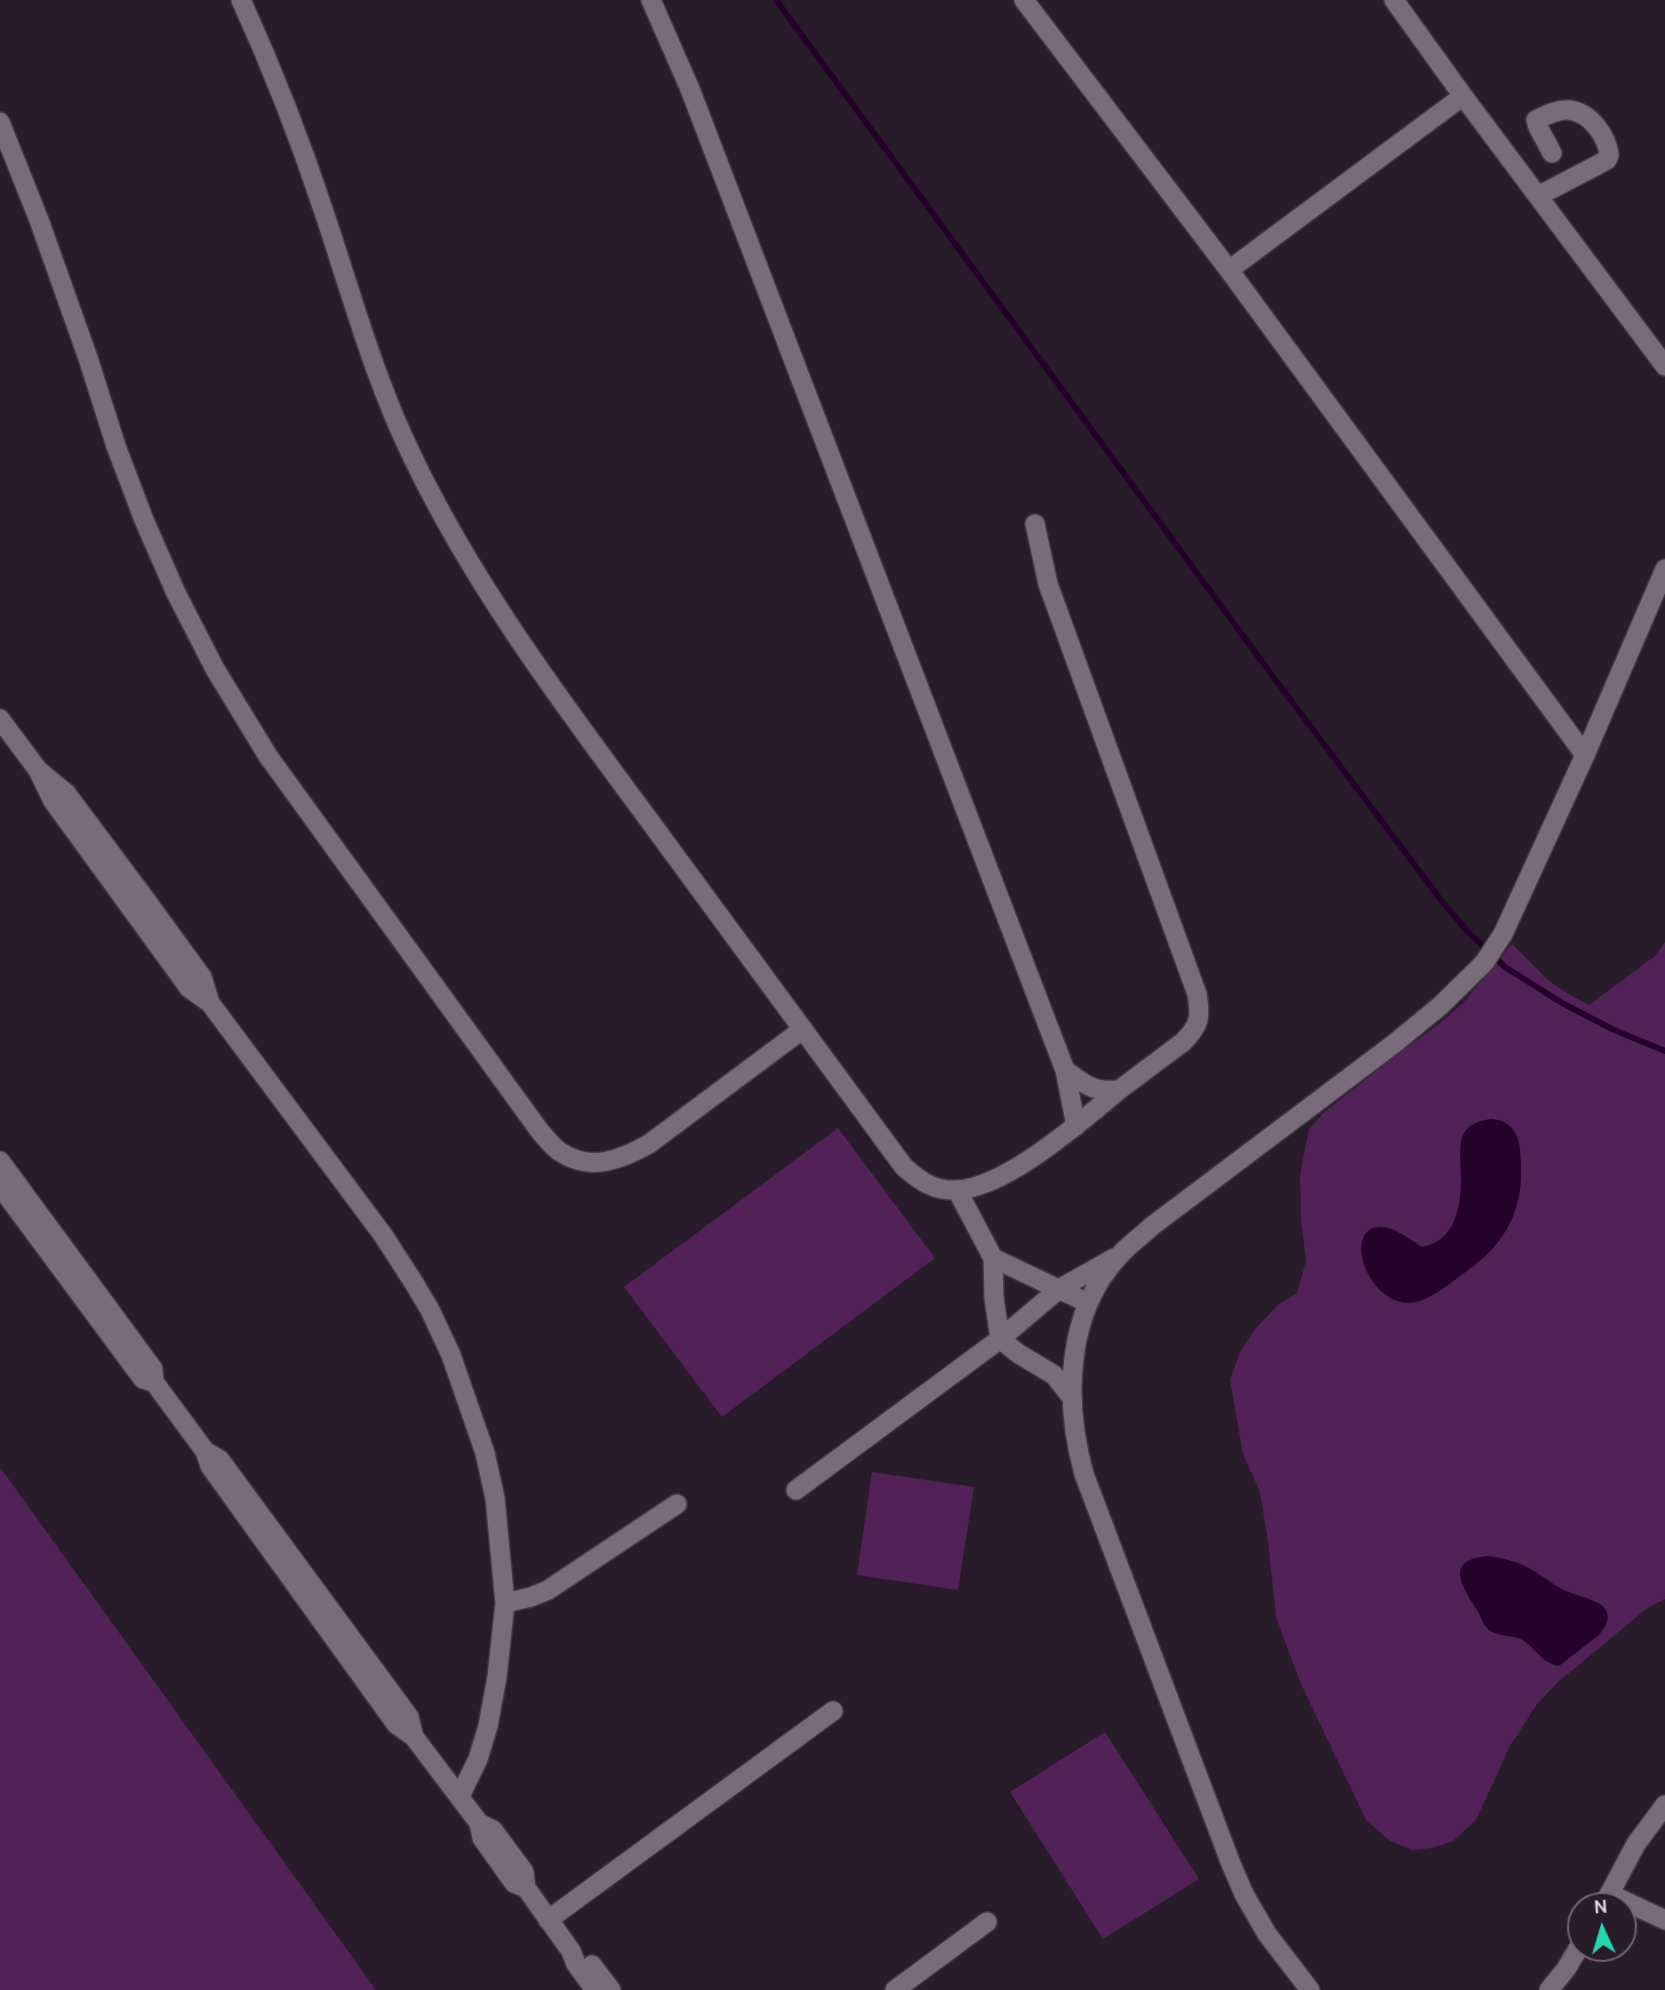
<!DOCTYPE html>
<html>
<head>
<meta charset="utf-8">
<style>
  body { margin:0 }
  #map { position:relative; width:1665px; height:1990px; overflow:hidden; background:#291c2a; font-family:Overpass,sans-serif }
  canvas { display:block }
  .north { position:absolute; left:1567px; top:1892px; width:70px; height:70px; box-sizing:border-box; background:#291c2a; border:2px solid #706571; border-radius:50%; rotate:356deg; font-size:19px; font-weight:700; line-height:28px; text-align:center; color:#dad2db }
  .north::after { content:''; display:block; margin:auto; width:24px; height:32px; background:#25d5ae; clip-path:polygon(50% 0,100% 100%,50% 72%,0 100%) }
</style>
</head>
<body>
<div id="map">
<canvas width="1665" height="1990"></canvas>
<div class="north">N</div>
</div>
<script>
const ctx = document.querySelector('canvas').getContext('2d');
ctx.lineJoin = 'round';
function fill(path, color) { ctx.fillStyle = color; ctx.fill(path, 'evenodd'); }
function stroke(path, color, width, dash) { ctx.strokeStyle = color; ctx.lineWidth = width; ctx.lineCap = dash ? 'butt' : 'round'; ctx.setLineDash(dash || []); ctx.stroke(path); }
const green = new Path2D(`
  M1665,942V1599L1646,1609L1558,1682L1537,1704L1510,1746L1476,1820L1453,1841L1432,1848L1412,1850L1390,1841L1366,1820L1300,1682L1276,1617L1268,1541L1260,1492L1243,1454L1230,1380L1240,1352L1256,1328L1279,1304L1297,1293L1306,1261L1301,1218L1300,1175L1309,1129L1323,1113L1398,1054L1439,1024L1463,1003L1512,944L1548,980L1568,994L1589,1005L1655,956Z
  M838,1128L935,1258L722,1417L624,1287Z
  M0,1467L376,1990H0Z
  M872,1472L974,1487L958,1590L857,1575Z
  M1105,1732L1199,1879L1103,1939L1010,1792Z`);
const water = new Path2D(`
  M1491,1119C1523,1121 1521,1152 1521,1177C1520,1216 1501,1246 1471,1268C1455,1279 1436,1297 1416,1302C1371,1312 1340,1230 1379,1227C1393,1226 1410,1239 1422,1247C1456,1241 1461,1206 1461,1177C1461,1148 1453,1124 1491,1119Z
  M1487,1556C1504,1558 1520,1562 1534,1571C1544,1577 1553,1584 1562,1589C1573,1595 1601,1600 1606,1610C1611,1620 1604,1628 1599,1635L1559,1666C1542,1663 1537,1650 1524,1641C1515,1635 1502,1637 1492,1632C1484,1628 1481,1617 1477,1610C1462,1586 1444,1560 1487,1556Z`);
const stream = new Path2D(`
  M776,0L1274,678L1444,904L1470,934L1505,967L1562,1003L1614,1030L1665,1051`);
const minor = new Path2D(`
  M241,0C273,70 301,142 325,215C352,296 375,381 413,458C475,587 561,701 646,816C732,933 818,1050 904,1167C920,1181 934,1191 956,1190C1006,1188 1080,1122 1119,1090C1140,1074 1162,1058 1183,1042C1200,1025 1201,1017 1197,994L1048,584L1035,524
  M651,0L690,89L1065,1070L1076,1126
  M1024,0L1229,270L1585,755
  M1394,0L1463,96L1665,366
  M0,122L39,220L88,358L116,446L144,520L176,593L215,669L268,756L539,1130C546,1138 553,1148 562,1153C592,1172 622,1159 649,1144L803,1029
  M1538,196L1607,160L1609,155C1607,136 1590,112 1569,110C1558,109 1546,115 1536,120L1538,127L1552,153
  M1229,270L1463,96
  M0,719L38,770L53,801L189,988L210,1003L202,977L143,896L66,793L38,770
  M210,1003L383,1235L414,1283L430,1310L451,1355L485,1453L495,1498L505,1603L497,1677L488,1726L478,1759L460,1796
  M1065,1070C1086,1085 1092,1092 1119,1090
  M0,1161L153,1369L154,1382L143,1379L0,1186
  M957,1190L993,1258L994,1298L1000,1339L1019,1354L1054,1375L1072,1398
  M993,1258L1088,1303
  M154,1382L205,1451L210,1466L396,1724L414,1737L409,1717L220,1460L205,1451
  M796,1490L1000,1339L1059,1289L1114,1258
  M505,1603L531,1597L548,1590L677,1504
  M414,1737L479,1823L482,1838L514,1883L526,1888L524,1872L493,1830L479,1823
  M526,1888L571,1951L576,1964L595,1990
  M1610,1894L1665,1920
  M1603,1906L1636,1844L1665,1805
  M548,1920L833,1711
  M592,1965L611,1990
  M895,1990L987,1922
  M1310,1990L1267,1934L1244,1894L1231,1864L1084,1474C1064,1402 1065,1312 1120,1255C1129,1244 1142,1236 1152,1226L1395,1043L1440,1006L1484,963L1503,934L1585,755L1665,569
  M1549,1990L1566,1969L1581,1944`);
fill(green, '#522158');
fill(water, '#25002b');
stroke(stream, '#25002b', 6);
stroke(minor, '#413843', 22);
stroke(minor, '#7a6b7b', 19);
</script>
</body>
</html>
